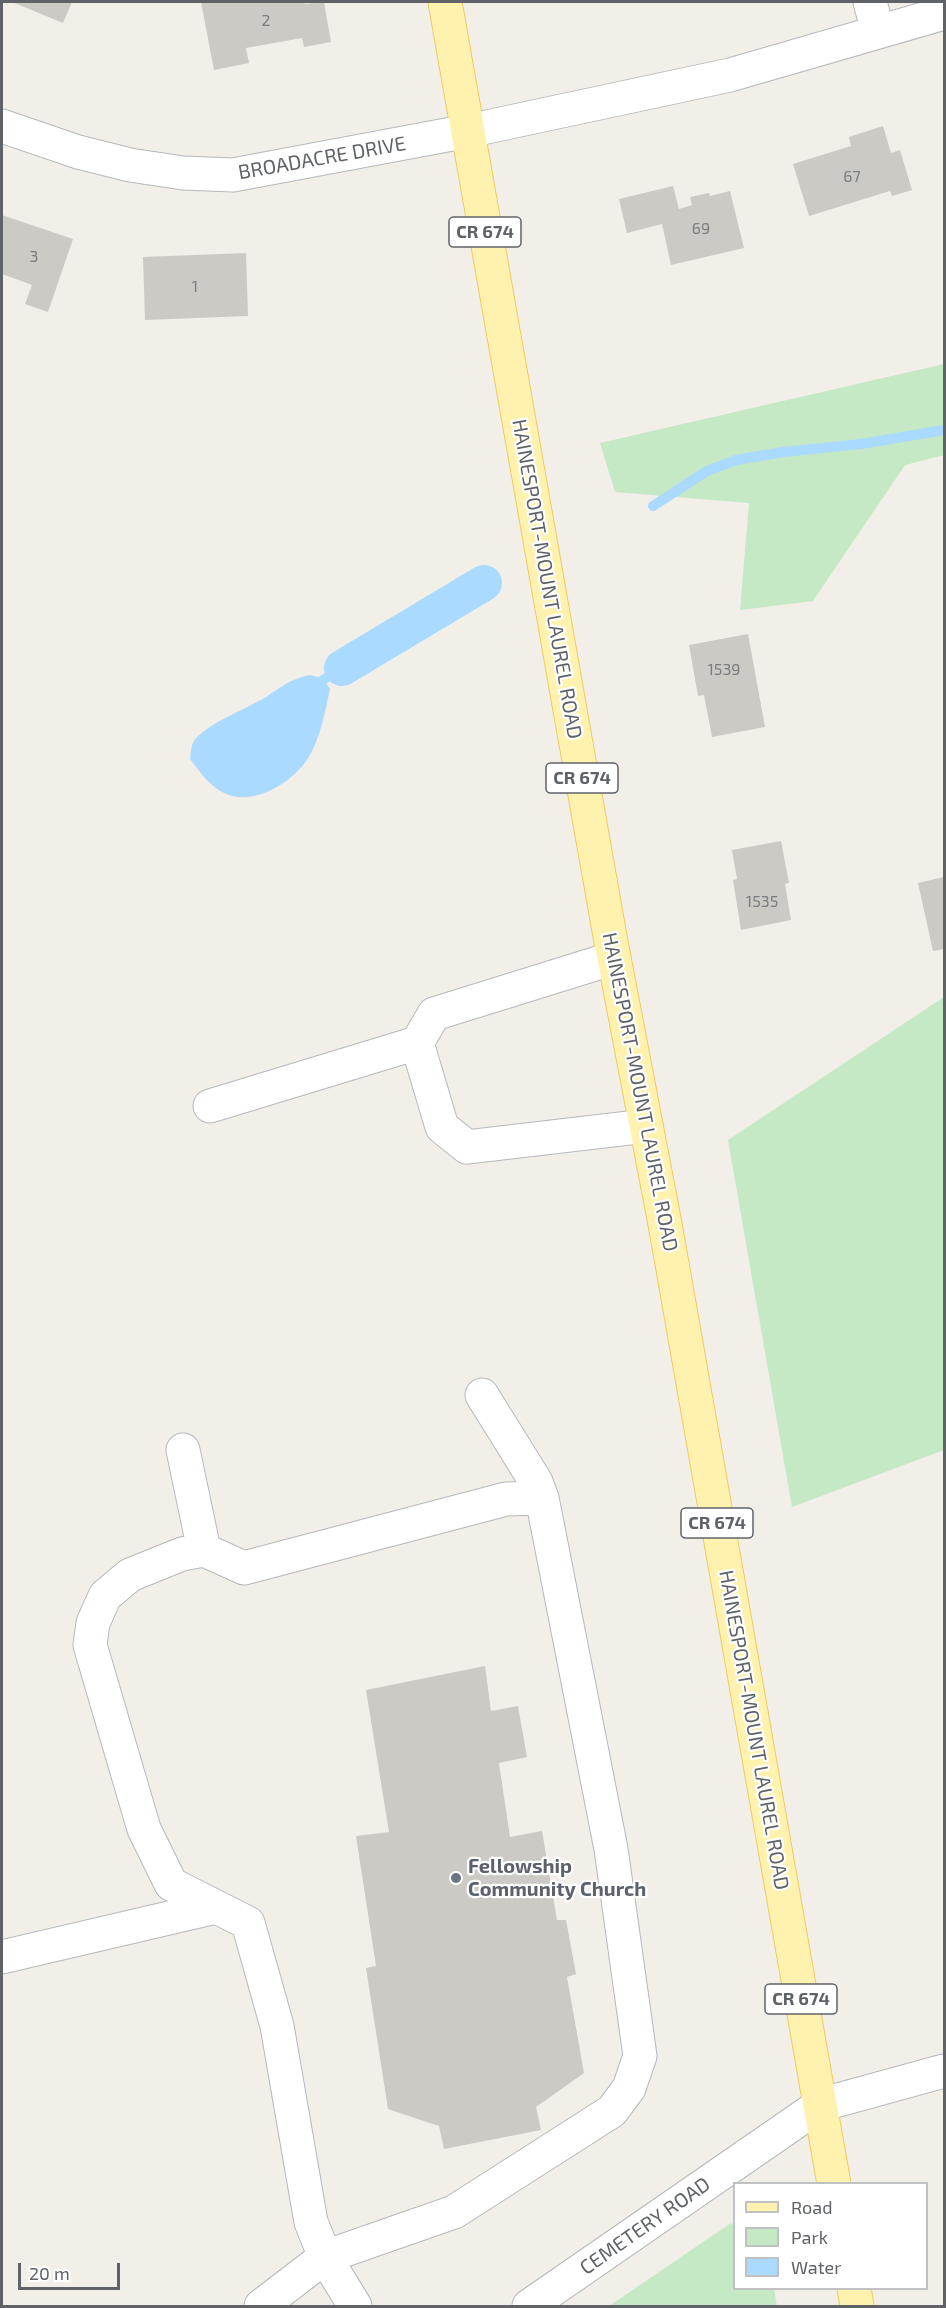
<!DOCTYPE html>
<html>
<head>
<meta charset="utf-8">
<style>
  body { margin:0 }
  #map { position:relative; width:946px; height:2308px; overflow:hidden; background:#f1efe8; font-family:"Exo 2",sans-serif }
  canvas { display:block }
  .frame { position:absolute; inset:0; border:3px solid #5f6368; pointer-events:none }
  .legend { position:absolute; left:733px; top:2182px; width:195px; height:108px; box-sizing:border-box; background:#fff; border:2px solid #bfc1c3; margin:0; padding:8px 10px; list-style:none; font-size:18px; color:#5f6368 }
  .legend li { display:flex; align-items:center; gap:12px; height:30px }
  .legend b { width:30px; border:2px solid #bfc1c3 }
  .scale { position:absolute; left:18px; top:2263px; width:102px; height:27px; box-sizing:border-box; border:3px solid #5f6368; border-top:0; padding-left:8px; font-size:18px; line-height:21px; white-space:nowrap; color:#5f6368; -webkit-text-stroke:4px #fff; paint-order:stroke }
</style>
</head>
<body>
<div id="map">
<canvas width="946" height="2308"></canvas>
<div class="frame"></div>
<ul class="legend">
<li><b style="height:8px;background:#fff2af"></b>Road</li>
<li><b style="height:16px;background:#c5e8c5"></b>Park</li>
<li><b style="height:16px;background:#aadaff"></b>Water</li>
</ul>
<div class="scale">20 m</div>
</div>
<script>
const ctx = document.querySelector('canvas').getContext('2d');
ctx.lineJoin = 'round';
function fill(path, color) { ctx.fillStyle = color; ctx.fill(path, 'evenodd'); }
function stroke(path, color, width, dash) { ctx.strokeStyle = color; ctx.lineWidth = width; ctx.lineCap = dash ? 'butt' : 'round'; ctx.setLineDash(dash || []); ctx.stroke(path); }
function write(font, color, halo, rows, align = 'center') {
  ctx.font = font + ' "Exo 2",sans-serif'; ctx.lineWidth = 4.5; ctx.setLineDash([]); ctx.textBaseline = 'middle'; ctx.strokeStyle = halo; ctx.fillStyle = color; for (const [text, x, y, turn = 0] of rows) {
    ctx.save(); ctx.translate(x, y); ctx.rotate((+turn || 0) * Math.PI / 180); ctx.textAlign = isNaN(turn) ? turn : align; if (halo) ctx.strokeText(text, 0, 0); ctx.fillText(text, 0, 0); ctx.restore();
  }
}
const green = new Path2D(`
  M944,364V455L905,465L813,601L740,610L749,503L615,492L600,443Z
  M944,997V1450L792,1507L728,1140Z
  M731,2223L734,2226V2288L774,2289L777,2306H609Z`);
const water = new Path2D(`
  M309,675L323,678L330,689C325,712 320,740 307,760C290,784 252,808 222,792C209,785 199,771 190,759C191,751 191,743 197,737C213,722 236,713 255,703C276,693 283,681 309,675Z`);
const stream = new Path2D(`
  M653,506L707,471L736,460L783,452L861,444L944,430
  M312,687L342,668`);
const canal = new Path2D(`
  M342,668L484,583`);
const building = new Path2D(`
  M12,2H72L63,23Z
  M201,2H304L305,4L324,2L331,42L304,47L302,38L246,48L249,63L214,70Z
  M883,126L891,153L900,150L912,190L892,196L890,191L809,216L793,164L851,146L849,137Z
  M673,186L679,209L692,205L690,197L709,193L710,196L730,191L744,248L671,265L662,224L627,233L619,199Z
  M2,215L73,239L48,312L25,304L32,285L2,274Z
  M246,253L248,316L145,320L143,257Z
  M748,634L765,727L712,737L704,695L698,696L689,645Z
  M781,841L789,883L785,884L791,920L741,930L733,880L737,879L732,850Z
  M944,877V949L933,951L918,883Z
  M485,1666L491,1711L518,1706L527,1757L499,1763L510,1837L542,1831L557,1920H566L576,1974L567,1977L584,2073L536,2107L541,2130L444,2149L439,2126L388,2109L366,1968L376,1966L356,1836L389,1832L366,1690Z`);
const minor = new Path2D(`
  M870,2L878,32
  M2,126L78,152L130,165L183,173L233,175L468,131L730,75L944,13
  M614,958L434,1014L417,1043L442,1127L467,1147L646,1126
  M210,1106L417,1043
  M183,1450L204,1550
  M2,1957L216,1907
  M261,2306L325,2257L454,2212L612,2111L629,2088L640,2056L611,1849L542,1498L536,1482L482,1395
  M355,2306L325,2257L311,2222L277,2026L248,1923L171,1884L144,1829L90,1645L93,1623L105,1596L130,1575L182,1554L204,1550L244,1568L506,1499L542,1498
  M529,2306L820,2105L944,2071`);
const major = new Path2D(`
  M445,2L611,942L665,1224L834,2184
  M854,2288L857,2306`);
const markers = [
  [456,1878,6,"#6b7280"]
];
const numberNames = [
  ["2",266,21],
  ["67",852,177],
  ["69",701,229],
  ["3",34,257],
  ["1",195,287],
  ["1539",724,670],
  ["1535",762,902]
];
const shields = [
  [485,232,72],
  [582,778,72],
  [717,1523,72],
  [801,1999,72]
];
const shieldNames = [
  ["CR 674",485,232],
  ["CR 674",582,778],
  ["CR 674",717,1523],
  ["CR 674",801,1999]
];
const streetNames = [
  ["BROADACRE DRIVE",322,158,-10],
  ["HAINESPORT-MOUNT LAUREL ROAD",547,579,80],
  ["HAINESPORT-MOUNT LAUREL ROAD",640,1092,79],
  ["HAINESPORT-MOUNT LAUREL ROAD",754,1730,80],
  ["CEMETERY ROAD",645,2226,-35]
];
const worshipNames = [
  ["Fellowship",468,1866],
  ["Community Church",468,1889]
];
fill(green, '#c5e8c5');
fill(water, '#aadaff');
stroke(stream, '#aadaff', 10);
stroke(canal, '#aadaff', 36);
fill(building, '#cccac5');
stroke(minor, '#b5b8bc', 35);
stroke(major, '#f2c960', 35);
stroke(minor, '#fff', 33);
stroke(major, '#fff2af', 33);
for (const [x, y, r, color] of markers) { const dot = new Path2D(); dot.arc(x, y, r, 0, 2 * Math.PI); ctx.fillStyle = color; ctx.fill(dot); stroke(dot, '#fff', 2); }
write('16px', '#7a7d7f', null, numberNames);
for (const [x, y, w] of shields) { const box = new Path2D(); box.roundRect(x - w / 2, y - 15, w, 30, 4.5); ctx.fillStyle = '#fff'; ctx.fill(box); stroke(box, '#5f6368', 1.5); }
write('bold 18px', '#5f6368', null, shieldNames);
write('20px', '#5f6368', '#fff', streetNames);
write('bold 20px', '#5b616d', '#fff', worshipNames, 'left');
</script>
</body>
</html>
